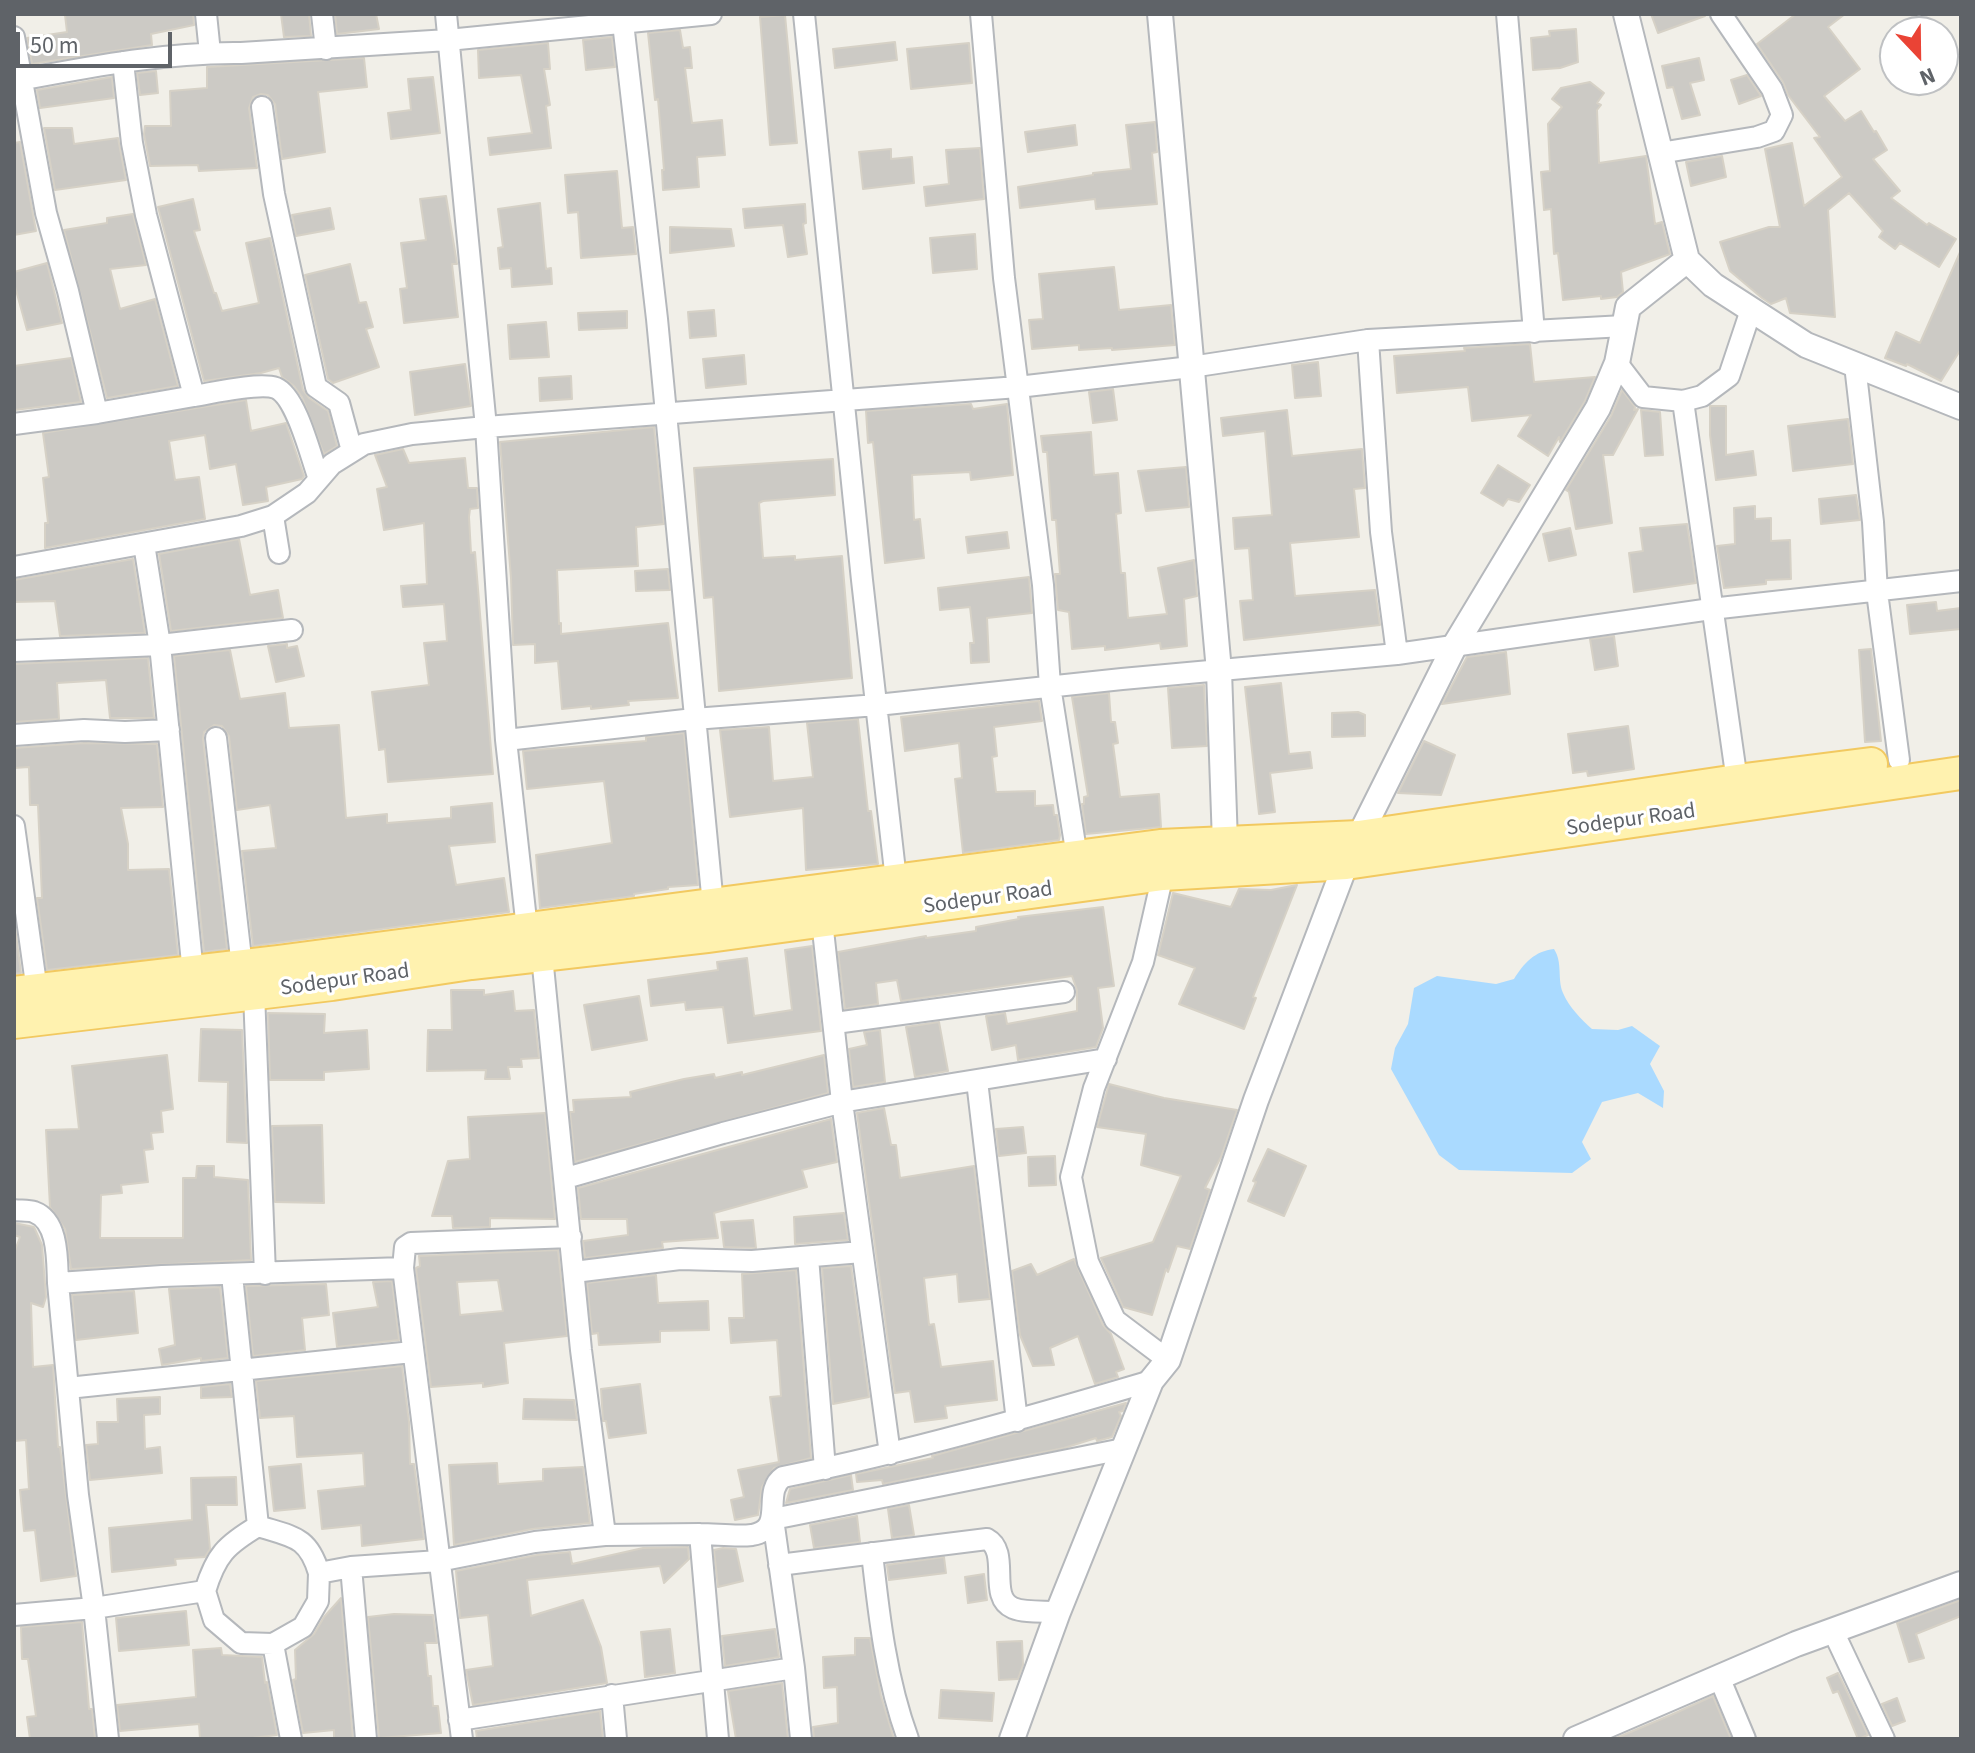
<!DOCTYPE html>
<html>
<head>
<meta charset="utf-8">
<style>
  body { margin:0 }
  #map { position:relative; width:1975px; height:1753px; overflow:hidden; background:#f1efe8; font-family:"Source Sans 3",sans-serif }
  canvas { display:block }
  .frame { position:absolute; inset:0; border:16px solid #5f6368; pointer-events:none }
  .north { position:absolute; left:1879px; top:16px; width:80px; height:80px; box-sizing:border-box; background:#fff; border:2px solid #bfc1c3; border-radius:50%; rotate:158deg; font-size:22px; font-weight:700; line-height:32px; text-align:center; color:#5f6368 }
  .north::after { content:''; display:block; margin:auto; width:28px; height:36px; background:#ea4335; clip-path:polygon(50% 0,100% 100%,50% 72%,0 100%) }
  .scale { position:absolute; left:16px; top:32px; width:156px; height:36px; box-sizing:border-box; border:4px solid #5f6368; border-top:0; padding-left:10px; font-size:24px; line-height:28px; white-space:nowrap; color:#5f6368; -webkit-text-stroke:6px #fff; paint-order:stroke }
</style>
</head>
<body>
<div id="map">
<canvas width="1975" height="1753"></canvas>
<div class="frame"></div>
<div class="north">N</div>
<div class="scale">50 m</div>
</div>
<script>
const ctx = document.querySelector('canvas').getContext('2d');
ctx.lineJoin = 'round';
function fill(path, color) { ctx.fillStyle = color; ctx.fill(path, 'evenodd'); }
function stroke(path, color, width, dash) { ctx.strokeStyle = color; ctx.lineWidth = width; ctx.lineCap = dash ? 'butt' : 'round'; ctx.setLineDash(dash || []); ctx.stroke(path); }
function write(font, color, halo, rows, align = 'center') {
  ctx.font = font + ' "Source Sans 3",sans-serif'; ctx.lineWidth = 6; ctx.setLineDash([]); ctx.textBaseline = 'middle'; ctx.strokeStyle = halo; ctx.fillStyle = color; for (const [text, x, y, turn = 0] of rows) {
    ctx.save(); ctx.translate(x, y); ctx.rotate((+turn || 0) * Math.PI / 180); ctx.textAlign = isNaN(turn) ? turn : align; if (halo) ctx.strokeText(text, 0, 0); ctx.fillText(text, 0, 0); ctx.restore();
  }
}
const water = new Path2D(`
  M1554,949C1563,963 1557,979 1563,993C1569,1007 1581,1019 1592,1029L1618,1030L1632,1026L1660,1046L1650,1064L1664,1091L1663,1108L1638,1093L1602,1102L1582,1142L1591,1159L1572,1173L1459,1170L1439,1155L1391,1069L1395,1048L1408,1024L1414,988L1437,976L1496,984L1514,979C1524,963 1535,951 1554,949Z`);
const building = new Path2D(`
  M74,14H193L194,25L151,34L152,45L32,64L27,38L67,32L65,15Z
  M281,14H309L311,36L284,37Z
  M335,14H376L379,29L337,34Z
  M1651,14H1705V16L1658,33Z
  M1796,14H1845L1828,27L1860,69L1824,96L1845,121L1861,111L1874,132L1876,131L1887,150L1873,159L1900,191L1891,198L1927,225L1929,223L1956,239L1939,267L1900,243L1895,249L1879,237L1883,231L1849,193L1828,210L1835,317L1790,313L1786,298L1771,304L1762,298L1730,271L1720,242L1769,227H1780L1765,149L1792,143L1804,206L1842,177L1814,138L1820,137L1788,95L1783,82L1757,44Z
  M785,15L797,143L770,145L760,17Z
  M1576,29L1578,62L1560,68L1533,70L1531,38L1550,36L1549,31Z
  M680,30L683,48L690,47L692,68H685L692,123L722,120L725,155L697,157L699,187L663,190L662,170H664L658,99L655,100L648,33Z
  M612,37L615,67L586,70L583,40Z
  M895,42L897,60L835,68L833,49Z
  M548,43L550,69H544L550,105L546,106L551,148L490,155L488,138L532,133L521,75L479,78L478,50Z
  M969,43L972,83L911,89L907,49Z
  M364,58L367,87L318,92L325,152L282,159L275,104L268,95L261,94L253,97L249,108L257,168L199,171L198,165L150,166L144,134L145,126H171L170,91L207,88V67Z
  M1699,58L1704,80L1690,83L1700,115L1682,119L1673,87L1667,88L1662,66Z
  M156,71L158,93L140,95L137,73Z
  M1747,75L1761,96L1739,104L1731,80Z
  M112,77L114,98L40,108L37,90Z
  M433,77L440,133L391,139L388,113L411,110L408,79Z
  M1590,82L1604,93L1597,103L1601,105L1597,110L1599,163L1646,156L1655,224L1662,222L1670,254L1621,272L1623,292L1617,297L1601,299V296L1563,300L1558,253L1554,254L1551,209L1544,210L1541,172L1550,171L1548,124L1562,107L1552,99L1561,88Z
  M1155,122L1157,152L1152,153L1157,204L1096,209L1095,199L1020,208L1018,187L1093,175V173L1131,169L1126,125Z
  M1075,125L1077,145L1028,152L1025,132Z
  M44,128H72L74,144L118,138L126,180L55,190Z
  M20,142L36,231L14,235V143Z
  M980,148L984,199L926,206L924,187L949,184L946,150Z
  M891,149V159L912,157L914,183L863,189L859,152Z
  M1722,156L1726,177L1691,186L1686,162Z
  M617,171L622,228L633,227L636,254L581,258L578,212L568,213L565,175Z
  M446,196L457,264H452L458,317L404,323L400,289L407,288L401,243L426,240L420,199Z
  M193,199L200,230L194,231L214,293H216L222,311L259,303L246,243L270,238L303,390L309,398L328,411L337,446L324,454L302,397L294,386L282,377L279,368L261,373L204,381L158,207Z
  M540,203L546,269L551,268L552,284L512,287L511,268L500,269L498,248L503,247L498,209Z
  M805,204L806,223L803,224L807,254L788,257L783,225L745,228L743,209Z
  M330,208L334,229L296,236L292,215Z
  M133,214L146,265L110,269L120,309L155,299L178,386L107,398L64,230L107,223V218Z
  M670,227L731,229L734,246L670,253Z
  M975,234L977,269L933,273L930,238Z
  M1961,250V349L1941,381L1907,364L1906,366L1885,358L1896,332L1920,343Z
  M47,263L62,323L27,330L14,283V272Z
  M350,264L359,303L366,302L373,327L366,329L379,367L333,383L328,379L305,275Z
  M1114,267L1119,310L1171,305L1175,345L1112,350V348L1079,350V345L1032,349L1029,320L1043,319L1039,274Z
  M714,310L716,336L690,338L688,312Z
  M627,311V328L579,330L578,313Z
  M546,322L549,357L510,359L508,325Z
  M1530,344L1534,382L1595,377L1585,401L1560,442L1559,437L1548,456L1518,436L1531,415L1472,421L1468,387L1397,393L1394,356L1465,351L1464,348Z
  M744,355L746,384L706,388L703,359Z
  M71,358L81,402L14,410V366Z
  M1318,362L1321,396L1295,398L1292,365Z
  M465,364L471,406L415,415L410,372Z
  M571,376L572,399L540,401L539,378Z
  M1113,389L1117,420L1093,423L1089,392Z
  M1622,390L1635,407L1634,410L1638,409L1613,455H1603L1612,523L1576,529L1569,492L1566,490L1611,416Z
  M246,400L251,431L286,423L304,476L302,479L266,487L268,501L243,505L236,464L210,469L205,435L169,441L175,480L199,477L205,519L45,548V523H48L43,478L49,477L43,433Z
  M971,404L973,409L1007,404L1013,475L971,480L970,472L912,475L914,520L920,519L924,558L885,563L873,442L868,443L866,411Z
  M1710,406H1726V455L1753,451L1756,475L1716,480L1710,435Z
  M1287,410L1292,456L1362,449L1365,488L1354,489L1359,537L1290,543L1295,596L1375,590L1380,625L1244,640L1240,601L1253,600L1249,548L1235,549L1233,518L1272,515L1265,431L1223,436L1221,418Z
  M1641,410L1660,412L1663,455L1645,456Z
  M1848,419L1853,464L1793,471L1788,426Z
  M654,427L664,524L636,527L638,566L557,570L559,624L561,623V634L668,623L678,698L628,701L629,705L591,709V706L562,709L558,661L535,663V644L513,645L511,578L500,442Z
  M1091,432L1094,475L1118,473L1121,513L1116,514L1121,573H1125L1128,618L1167,614L1158,568L1194,560L1197,596L1184,599L1187,646L1161,649L1160,643L1105,650V646L1072,649L1069,612L1058,610L1055,574H1060L1056,520H1052L1047,452H1043L1041,436Z
  M403,449L409,463L465,458L468,488H477L478,508L470,509L469,517L471,553L475,552L493,774L388,782L385,749L379,750L372,692L429,685L424,643L447,641L444,604L403,607L401,586L427,584L424,523L384,530L377,489L387,487L375,455Z
  M833,459L835,495L763,501L759,503L763,558L795,556V560L842,556L852,678L719,691L713,597L704,598L694,468Z
  M1498,465L1530,485L1519,502L1508,499L1503,506L1481,493Z
  M1186,467L1189,507L1146,511L1138,471Z
  M1856,495L1860,520L1821,524L1819,499Z
  M1755,506V519L1771,518V541L1790,540L1791,579L1766,580V584L1724,588L1717,546L1735,544L1734,508Z
  M1687,524L1696,583L1634,592L1629,553L1643,551L1640,528Z
  M1570,528L1576,555L1549,561L1543,534Z
  M1007,532L1009,548L968,553L966,537Z
  M239,539L250,595L278,590L283,618L171,631L159,554Z
  M133,559L145,633L60,636L55,601L14,602V580Z
  M668,569L670,590L636,591L635,571Z
  M1029,577L1032,613L987,618L989,662L971,663L970,643H974L970,607L940,610L938,588Z
  M1936,602L1937,611L1961,608V629L1910,634L1907,605Z
  M1614,636L1618,666L1595,670L1590,639Z
  M287,644V648L297,646L304,676L276,682L268,646Z
  M1871,649L1881,741L1865,742L1859,650Z
  M230,650L240,699L285,693L289,728L339,725L346,818L387,814V823L451,818V807L492,803L495,842L449,846L456,885L504,878L509,912L253,946L242,851L276,848L270,805L237,810L229,736L222,726L214,725L204,732L203,739L227,949L204,952L174,656Z
  M1506,652L1510,694L1442,704L1467,657Z
  M148,658L154,718H110L106,680L57,683L59,719L14,722V664Z
  M1281,683L1289,754L1310,752L1312,768L1270,773L1275,812L1259,814L1245,687Z
  M1204,685L1207,746L1172,748L1168,688Z
  M1109,693L1111,722H1115L1118,743L1113,744L1120,797L1159,794L1161,827L1086,834L1082,804H1084V797L1088,796L1072,697Z
  M1039,701L1042,721L994,727L997,756L992,757L996,792L1035,791V806L1053,805L1054,815H1057L1060,835L1059,840L963,853L955,779L962,778L959,743L905,751L901,717Z
  M1358,712L1365,715V736L1332,737V713Z
  M858,719L868,811H871L878,864L806,870L803,808L730,817L720,730L769,727L773,781L813,777L807,723Z
  M1628,726L1634,769L1588,776L1587,771L1573,773L1568,734Z
  M684,733L698,885L668,887V889L634,894V896L540,908L536,855L612,843L604,781L527,789L523,751L646,741V737Z
  M1424,741L1455,755L1441,795L1398,793Z
  M84,743L157,744L163,807L121,808L128,844V870L169,869L178,955L47,970L37,898H42L38,805H30L29,767L14,768V748Z
  M1297,885L1253,997L1256,998L1244,1029L1179,1004L1195,968L1158,955L1173,893L1231,907L1239,889L1271,890Z
  M1103,907L1114,986L1098,988L1103,1028L1096,1047L1018,1060L1016,1045L992,1050L986,1016L1005,1013L1007,1024L1077,1011V990L1072,976L901,1001L897,980L876,983L878,1004L845,1009L838,952L926,936V938L976,931V927L1019,919L1018,917Z
  M14,920L21,973L14,974Z
  M812,946L821,1031L728,1043L723,1007L686,1010L685,1002L651,1006L648,980L718,970L717,962L747,958L754,1016L792,1010L785,950Z
  M451,990H484V995L513,991L515,1011L534,1010L539,1058L521,1059L522,1067H508L510,1079H485L486,1070L427,1071L428,1030H452Z
  M639,996L647,1040L592,1050L584,1005Z
  M268,1013L325,1014L324,1033L367,1030L369,1069L324,1072V1080H270Z
  M939,1022L948,1071L915,1077L906,1027Z
  M201,1029L242,1030L247,1143L227,1142L228,1082L199,1081Z
  M880,1030L885,1082L853,1087L849,1049L867,1045L864,1032Z
  M167,1055L173,1109L161,1111L163,1132L151,1133L153,1149L144,1150L148,1182L121,1185L122,1193L101,1195L100,1238H183V1178H196L197,1166H214V1177L248,1180L251,1260L71,1269L65,1229L50,1207L46,1130L79,1129L72,1066Z
  M824,1055L828,1093L575,1162L570,1112H574L573,1100L631,1097L630,1092L684,1079L714,1074L715,1078L742,1072V1075Z
  M1109,1084L1164,1098L1237,1110L1221,1157L1205,1188L1210,1190L1190,1249L1177,1246L1168,1272L1166,1269L1152,1315L1123,1307L1101,1258L1153,1242L1181,1176L1141,1165L1146,1134L1097,1127Z
  M884,1108L891,1145H896L900,1178L974,1166L990,1299L959,1302L957,1274L924,1278L929,1325L934,1324L941,1367L993,1361L997,1400L945,1406L947,1418L915,1422L910,1391L895,1393L857,1113Z
  M545,1113L555,1219L490,1218V1227L453,1228L452,1216H432L448,1161L470,1159L468,1117Z
  M831,1119L837,1162L802,1170L807,1187L714,1213L718,1238L662,1242L663,1248L585,1258L583,1241L628,1235L627,1219H581L578,1188Z
  M322,1125L324,1203L275,1202L272,1126Z
  M1023,1127L1026,1153L999,1156L996,1129Z
  M1268,1149L1306,1166L1284,1216L1248,1201L1256,1182L1253,1181Z
  M1055,1156L1056,1185L1029,1186L1028,1157Z
  M844,1213L848,1240L795,1244L794,1217Z
  M753,1220L756,1248L724,1247L721,1222Z
  M14,1223L34,1227L42,1245L46,1297L43,1307L31,1303L33,1367L53,1365L58,1447H60L76,1576L41,1581L35,1530L24,1531L20,1490L29,1489L26,1440L14,1441V1253L20,1237L14,1235Z
  M558,1250L567,1336L504,1343L508,1383L483,1387V1383L431,1387L416,1268L420,1266L419,1256ZM498,1280L503,1311L460,1315L457,1282Z
  M1074,1259L1103,1325L1111,1334L1124,1369L1116,1372L1118,1377L1095,1384L1078,1336L1050,1348L1054,1365L1033,1366L1020,1335L1012,1271L1031,1264L1037,1275Z
  M851,1266L869,1397L833,1404L822,1268Z
  M796,1270L811,1458L774,1468L762,1487L758,1515L735,1520L731,1500L744,1497L738,1470L779,1462L770,1397L781,1396L777,1340L731,1343L729,1318H744L742,1274Z
  M656,1275L658,1303L708,1301L709,1330L660,1331V1342L599,1345L598,1333L592,1334L587,1283Z
  M392,1281L399,1340L337,1347L333,1313L378,1307L373,1282Z
  M326,1284L329,1315L302,1318L305,1350L253,1356L246,1286Z
  M220,1287L228,1358L201,1361V1358L162,1365L159,1349L175,1345L169,1289Z
  M134,1291L138,1333L76,1340L72,1295Z
  M402,1366L409,1422L410,1464H414L424,1539L362,1546L361,1525L322,1529L318,1491L365,1486L363,1453L297,1457L294,1416L260,1418L256,1381Z
  M230,1384L232,1397L201,1398V1387Z
  M640,1384L646,1433L609,1438L606,1421H603L601,1389Z
  M160,1397V1414L144,1415L145,1449L160,1447L162,1473L90,1480L86,1445L98,1444L97,1422H118L117,1399Z
  M524,1399L574,1400L577,1420L523,1419Z
  M1126,1403L1123,1411L1119,1412L1121,1416L1112,1437L1097,1441L1096,1438L1064,1448L883,1484L882,1480L857,1482L856,1474L933,1458L932,1456Z
  M497,1463L498,1484L543,1481V1469L583,1467L590,1523L532,1529L454,1545L449,1465Z
  M301,1464L305,1508L274,1511L269,1467Z
  M851,1475L853,1490L786,1503L790,1489Z
  M236,1477L237,1505H206L210,1549L205,1557L175,1559L176,1565L112,1572L109,1528L192,1520L191,1478Z
  M909,1505L914,1535L892,1538L888,1509Z
  M857,1516L860,1542L814,1548L810,1525Z
  M688,1547L689,1559L664,1583L660,1566L527,1580L531,1616L583,1600L601,1647L607,1683L473,1705L466,1670L493,1666L488,1615L460,1618L456,1571L537,1555L570,1552L572,1564L643,1548Z
  M723,1548L736,1549L743,1581L718,1587L714,1550Z
  M944,1557L946,1573L889,1580L887,1565Z
  M984,1574L987,1600L968,1603L965,1577Z
  M341,1598L353,1739H334V1730L303,1733L293,1680L296,1679L295,1650L314,1634L324,1617Z
  M1961,1600V1616L1916,1634L1924,1658L1909,1662L1897,1623Z
  M186,1611L189,1645L119,1651L116,1618Z
  M394,1614L433,1615L437,1643H425L428,1676H431L433,1706H438L441,1733L379,1738L368,1617Z
  M82,1622L89,1709H92L95,1739H30L27,1717L36,1716L28,1659H22L21,1627Z
  M670,1629L675,1673L645,1677L641,1632Z
  M775,1629L779,1657L725,1666L722,1636Z
  M855,1638H870L881,1696L894,1739H814L813,1727L838,1723L837,1687L824,1688L823,1657L855,1655Z
  M1022,1641L1023,1665L1018,1679L999,1680L997,1642Z
  M221,1648L222,1655L262,1657L265,1683L267,1682L277,1735L244,1739H200L199,1724L120,1731L117,1705L196,1697L193,1650Z
  M1838,1673L1868,1735L1858,1739L1838,1691L1833,1693L1827,1678Z
  M782,1683L788,1739H736L728,1691Z
  M941,1690L994,1693L992,1721L939,1718Z
  M1713,1696L1731,1739H1614L1671,1715Z
  M1897,1698L1905,1721L1892,1726L1882,1704Z
  M600,1711L603,1739H477L476,1731Z`);
const minor = new Path2D(`
  M206,14L210,53
  M322,14L326,49
  M446,14L486,427L1018,387L1191,367L1368,340L1381,532L1397,654
  M622,14L657,319L713,905
  M804,14L862,580L896,880
  M981,14L1004,278L1043,585L1050,686L1077,857
  M1507,14L1534,332
  M14,37L46,213L68,291L97,413
  M14,81C89,67 165,52 241,53L448,40L711,14
  M262,107L274,194L316,387L339,403L352,451
  M1660,153L1757,137L1774,131L1782,115L1772,89L1721,14
  M1368,340L1624,326
  M1617,363L1643,397L1683,401L1702,396L1729,376L1751,310
  M1855,365L1873,522L1877,592L1899,760
  M194,396C213,393 259,382 276,388C297,397 311,458 319,479
  M1683,401L1737,781
  M14,424L97,413L194,396L146,215L132,143L123,62
  M273,516L279,553
  M144,544L160,645L193,973
  M14,567L241,526L273,516L307,493L332,464L364,444L412,434L486,427L506,740L527,929
  M14,651L160,645L292,630
  M14,735L84,730L125,732L169,730
  M216,738L242,967
  M506,740L694,719L877,705L1122,679L1397,654L1711,609L1961,581
  M14,826L37,991
  M1163,874L1143,962L1094,1088L1071,1177L1088,1262L1115,1320L1168,1360
  M822,921L842,1102L890,1454
  M542,956L581,1350L605,1535
  M254,993L265,1274
  M835,1023L1064,992
  M977,1081L1017,1421
  M566,1178L723,1133L847,1101L1106,1059
  M14,1210C20,1211 28,1210 34,1212C59,1221 57,1261 58,1283
  M808,1257L825,1469
  M403,1268L405,1247L411,1243L571,1237
  M574,1272L680,1259L752,1261L862,1252
  M68,1388L412,1352
  M258,1526C293,1537 308,1536 319,1573
  M700,1534C716,1534 736,1537 752,1535C787,1529 761,1492 783,1477C907,1452 1029,1417 1151,1381
  M872,1553C879,1616 886,1679 908,1739
  M779,1565L987,1539C1011,1552 987,1597 1013,1608C1025,1613 1044,1611 1058,1612
  M351,1567L366,1739
  M205,1591C216,1555 226,1545 258,1526L232,1275
  M14,1615L94,1608L205,1591L214,1620L241,1643L273,1644L303,1627L318,1601L319,1573L351,1567L439,1561L535,1542L605,1535L700,1534L718,1739
  M1833,1631L1884,1739
  M273,1644L291,1739
  M794,1668L773,1519L1123,1449
  M1719,1677L1745,1739
  M612,1695L616,1739
  M459,1720L794,1668L801,1739
  M108,1739L94,1608L78,1495L58,1283L162,1276L403,1268L462,1739`);
const tertiary = new Path2D(`
  M1160,14L1219,671L1225,843
  M1626,14L1687,260L1713,285L1806,345L1961,407
  M1012,1739L1058,1612L1151,1381L1168,1360L1256,1100L1346,863L1455,645L1598,408L1617,363L1628,307L1687,260
  M1576,1739L1796,1644L1961,1584`);
const primary = new Path2D(`
  M14,993L279,962L1160,846L1359,837L1737,781L1871,764
  M14,1022L332,984L471,963L707,936L1163,874L1346,863L1961,773`);
const streetNames = [
  ["Sodepur Road",1631,821,-8],
  ["Sodepur Road",988,899,-8],
  ["Sodepur Road",345,981,-8]
];
fill(water, '#aadaff');
fill(building, '#cccac5');
stroke(building, '#d6d1c6', 2);
stroke(minor, '#b5b8bc', 24);
stroke(tertiary, '#b5b8bc', 28);
stroke(primary, '#f2c960', 36);
stroke(minor, '#fff', 20);
stroke(tertiary, '#fff', 24);
stroke(primary, '#fff2af', 32);
write('22px', '#5f6368', '#fff', streetNames);
</script>
</body>
</html>
